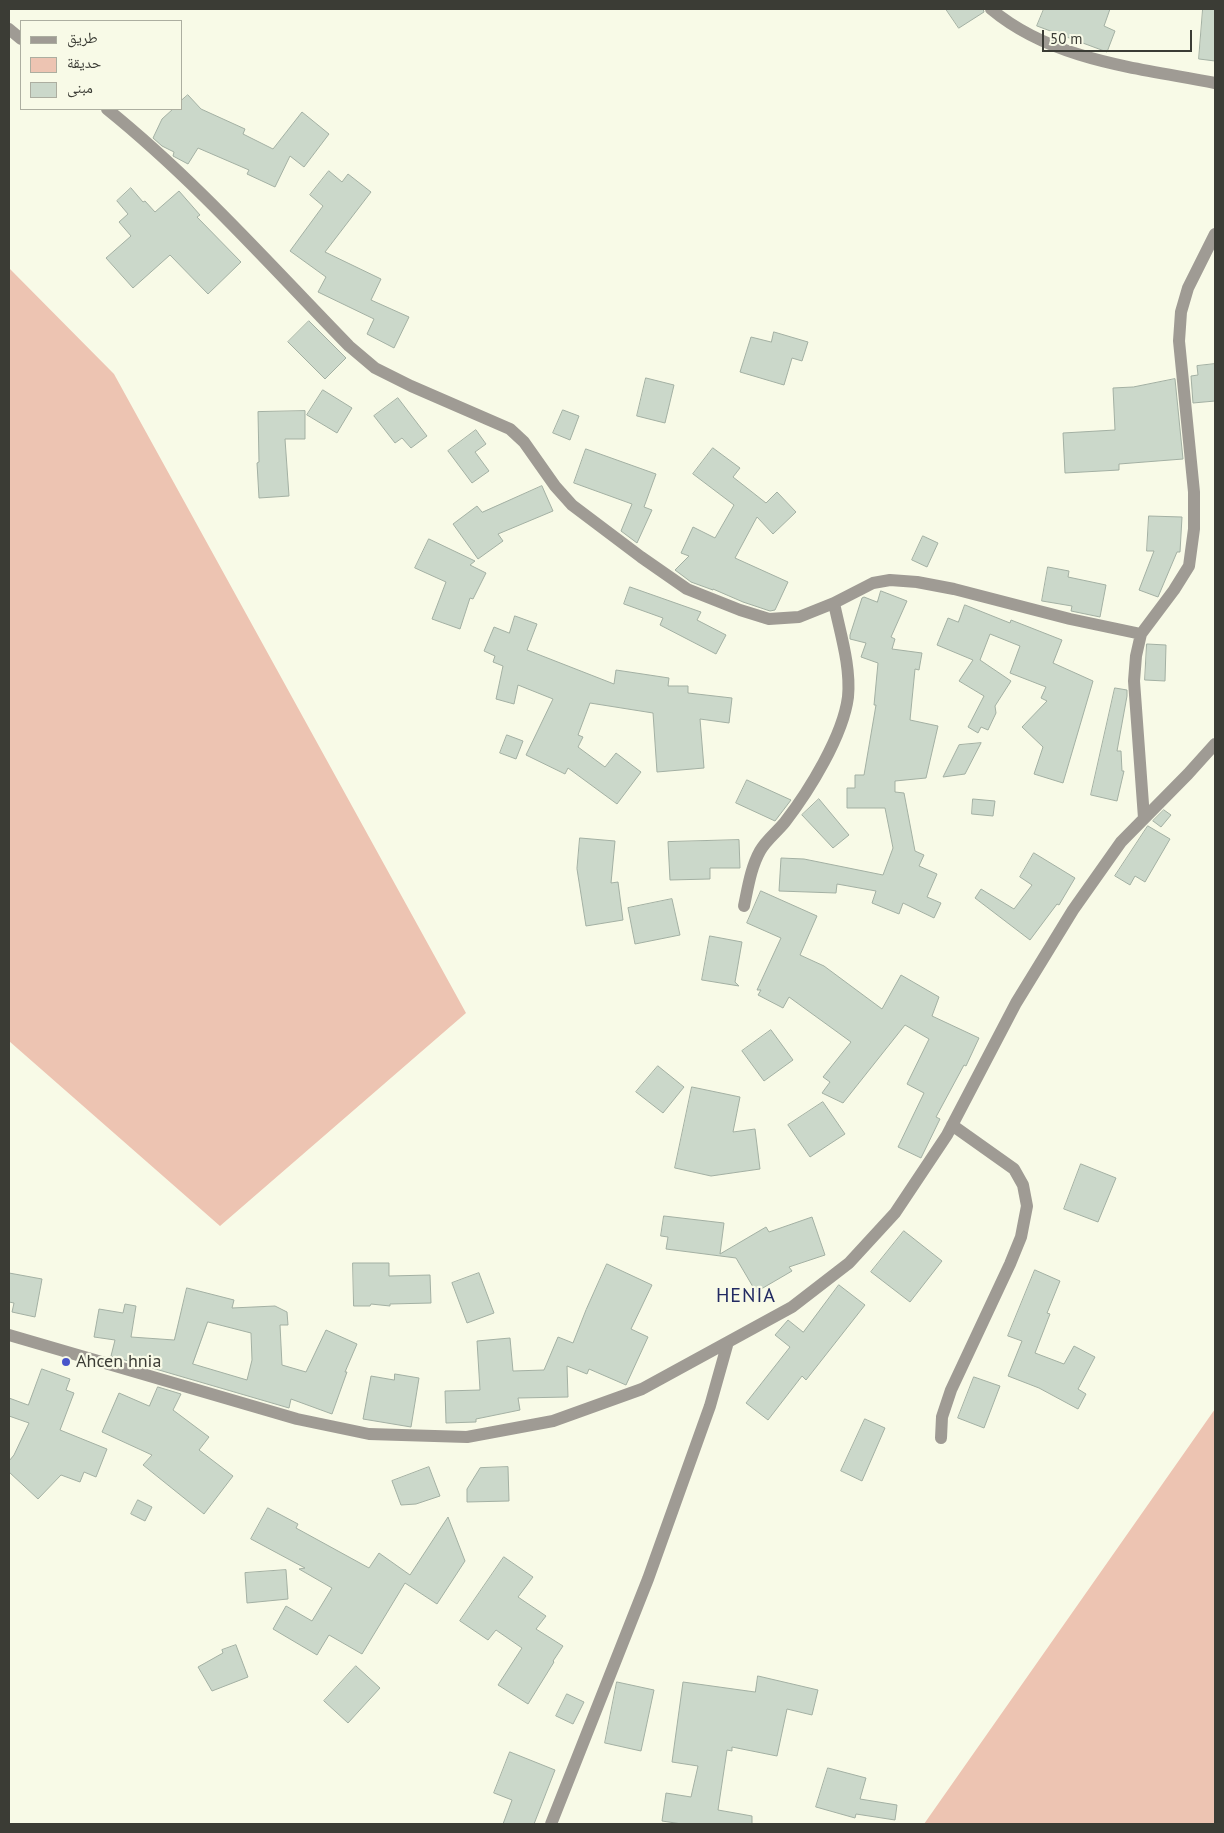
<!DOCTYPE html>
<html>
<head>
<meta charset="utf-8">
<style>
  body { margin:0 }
  #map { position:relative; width:1224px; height:1833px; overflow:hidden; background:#f8fae7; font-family:"PT Sans","Noto Naskh Arabic",sans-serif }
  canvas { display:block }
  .frame { position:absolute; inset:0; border:10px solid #3b3c35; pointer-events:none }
  .legend { position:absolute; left:20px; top:20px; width:162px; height:90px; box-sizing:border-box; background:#f8fae7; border:1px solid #acaea0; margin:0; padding:6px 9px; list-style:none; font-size:15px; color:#3b3c35 }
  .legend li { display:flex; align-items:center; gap:10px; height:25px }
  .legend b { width:25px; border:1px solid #acaea0 }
  .scale { position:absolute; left:1042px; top:30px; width:150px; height:22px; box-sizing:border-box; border:2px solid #3b3c35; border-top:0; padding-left:6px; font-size:15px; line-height:18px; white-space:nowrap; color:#3b3c35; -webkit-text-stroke:4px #f8fae7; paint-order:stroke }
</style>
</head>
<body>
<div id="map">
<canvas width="1224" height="1833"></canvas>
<div class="frame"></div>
<ul class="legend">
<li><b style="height:6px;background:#9f9b94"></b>طريق</li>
<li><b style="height:14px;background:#edc4b2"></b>حديقة</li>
<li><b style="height:14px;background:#cbd8ca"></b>مبنى</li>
</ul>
<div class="scale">50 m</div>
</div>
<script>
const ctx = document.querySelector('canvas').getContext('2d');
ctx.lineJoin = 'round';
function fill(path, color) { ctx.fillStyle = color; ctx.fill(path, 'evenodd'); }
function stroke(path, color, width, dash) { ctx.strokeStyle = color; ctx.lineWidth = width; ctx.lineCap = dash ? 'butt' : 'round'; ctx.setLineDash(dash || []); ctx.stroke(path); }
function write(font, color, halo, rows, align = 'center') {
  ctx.font = font + ' "PT Sans",sans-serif'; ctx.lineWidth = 4.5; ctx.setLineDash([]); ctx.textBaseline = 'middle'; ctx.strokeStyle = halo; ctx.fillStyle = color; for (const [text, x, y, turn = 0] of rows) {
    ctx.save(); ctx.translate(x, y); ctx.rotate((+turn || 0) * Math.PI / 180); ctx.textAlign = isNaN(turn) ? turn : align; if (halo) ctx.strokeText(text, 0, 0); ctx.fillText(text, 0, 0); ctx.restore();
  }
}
const green = new Path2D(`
  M9,268L114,374L466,1013L220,1226L9,1041Z
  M1215,1409V1824H924Z`);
const building = new Path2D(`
  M946,9H983L984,12L959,28Z
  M1044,9H1110L1104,26L1115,31L1107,52L1037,26Z
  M1203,9H1215V61L1199,59Z
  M188,95L201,109L245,129L243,134L273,149L302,112L329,134L304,167L290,156L275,187L247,174L249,170L198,148L188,164L173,156L174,152L162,146L153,138L162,119L173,109H181V101Z
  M329,171L342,182L348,174L371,192L325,252L381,279L371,300L409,317L394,348L367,334L374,319L318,292L326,277L290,251L323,206L310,195Z
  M131,188L143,202L145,201L155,212L179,191L200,215L197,217L241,262L208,294L170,255L133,288L106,258L131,236L119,222L128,214L117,201Z
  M309,321L346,358L325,379L288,342Z
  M774,332L808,342L802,361L792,358L784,385L740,372L751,337L771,342Z
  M1215,364V401L1193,403L1191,376L1198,375L1197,366Z
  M646,378L674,385L665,423L637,416Z
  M1175,379L1183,459L1119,464V470L1065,473L1063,433L1115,430L1113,388L1133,387Z
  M323,390L352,408L337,433L307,415Z
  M398,398L427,436L411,448L402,438L395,443L374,416Z
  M563,410L579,416L570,440L553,433Z
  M305,411V439H285L289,496L259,498L257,463L259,462L258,412Z
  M476,430L486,444L475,452L489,471L472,483L448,451Z
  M713,448L740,468L733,477L766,503L777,492L796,512L773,534L757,517L735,558L788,582L775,610L770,611L743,602L713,589V590L691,582L675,570L689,556L681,553L693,527L715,538L734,505L693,474Z
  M586,449L656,474L644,507L652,510L637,543L621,531L632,504L574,483Z
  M542,486L553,511L498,534L503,541L478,559L453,524L477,506L482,512Z
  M1149,516L1182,517L1180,552H1177L1158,597L1139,590L1154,551H1147Z
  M923,536L938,543L927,567L912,560Z
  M429,539L475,561L470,565L486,573L473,599L470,598L460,629L432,619L446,582L415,568Z
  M1048,567L1069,571L1068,577L1106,585L1100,617L1071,611L1072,606L1042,601Z
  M630,587L701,612L697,620L726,635L716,654L660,625L663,618L624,604Z
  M881,591L907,601L891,637L895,639L892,649L922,653L919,670L915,669L910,720L938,726L926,778L895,781V792L904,793L915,851L924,855L919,866L937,874L927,897L941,903L934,918L903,903L899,914L872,903L876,891L837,884L836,893L779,891L781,858L804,859L883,875L893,848L885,808H847V788H855V775H864L876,705H874L878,663L861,657L866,643L850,639V635L862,598L864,597L877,602Z
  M965,605L1010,623L1011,620L1062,640L1053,663L1093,681L1063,783L1034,774L1043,747L1022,727L1047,701L1041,698L1046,687L1010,673L1020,646L990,634L980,660L1011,681L995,706L996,713L988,730L981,727L978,733L968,727L984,696L959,681L973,660L937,645L948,618L958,622Z
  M515,616L537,624L527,650L614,684L616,670L669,678L668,686H688V693L732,698L729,723L700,719L704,768L657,772L653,713L590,703L578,735L583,737L578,747L605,767L616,753L641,772L617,804L568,768L565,774L526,755L553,699L518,685L514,704L496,699L503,666L493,662L495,656L484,651L494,627L509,633Z
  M1147,644L1166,645L1165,681L1145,680Z
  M1115,688L1127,690V696L1117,751H1121L1122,771H1124L1117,801L1091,795Z
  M507,735L523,741L516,759L500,753Z
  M981,743L965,774L943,777L959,745Z
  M747,780L791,800L775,821L736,803Z
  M819,799L849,835L833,848L802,815Z
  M973,799L995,801L993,816L972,814Z
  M1164,810L1171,815L1161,827L1153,821Z
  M1148,826L1170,839L1145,882L1135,876L1130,885L1115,876Z
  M580,838L615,841L611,883L618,882L623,920L586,926L577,869Z
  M739,840L740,868H710V879L670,880L668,842Z
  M1034,853L1075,878L1059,905L1057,904L1030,940L975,898L981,889L1014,909L1032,885L1020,877Z
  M761,891L817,916L800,955L824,966L882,1009L901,975L939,997L932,1016L979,1038L966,1066L964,1065L936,1117L940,1119L921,1158L898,1147L924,1093L907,1084L929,1039L905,1025L843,1103L822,1093L830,1082L823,1077L851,1042L789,997L783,1008L758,995L761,990H757L781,938L747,923Z
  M672,899L680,935L635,944L628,908Z
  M710,936L742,942L735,982L739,986L702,980Z
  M771,1030L793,1060L764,1081L742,1051Z
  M658,1066L684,1087L663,1113L636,1092Z
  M692,1087L740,1097L733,1132L755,1129L760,1169L711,1176L675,1168Z
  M823,1102L845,1134L810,1157L788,1125Z
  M1081,1164L1116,1178L1098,1222L1064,1209Z
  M664,1216L724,1223L720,1254L766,1227L769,1232L812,1217L825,1255L789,1267L792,1271L756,1292L736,1258L666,1249L668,1237L661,1236Z
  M904,1231L942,1261L910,1302L871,1272Z
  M353,1263H389V1276L430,1275L431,1303L390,1304V1306L371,1304L370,1306H354Z
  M607,1264L652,1285L631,1329L648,1337L626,1385L589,1369L587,1374L567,1366L568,1397L518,1398L520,1410L476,1419V1422L446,1423L445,1391L480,1390L477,1341L510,1338L513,1371L544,1370L558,1337L573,1343L586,1310Z
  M1035,1270L1060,1281L1047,1313L1050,1314L1035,1353L1064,1364L1074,1346L1095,1357L1078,1389L1086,1394L1078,1409L1039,1388L1008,1376L1022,1341L1008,1336Z
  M9,1273L42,1279L35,1317L12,1312L14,1303L9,1302Z
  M479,1273L494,1313L467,1323L452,1283Z
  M839,1285L865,1305L806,1380L802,1376L768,1420L746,1403L790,1347L775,1335L788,1320L803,1332Z
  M187,1288L234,1300L232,1308L275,1306L287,1312L288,1325H280L282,1365L306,1372L326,1330L357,1344L345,1372H347L332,1414L291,1399L289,1408L111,1356L115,1340L94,1337L99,1309L123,1313L125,1304L136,1306L131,1337L174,1340ZM208,1322L251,1333L252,1360L247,1380L193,1364Z
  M42,1369L70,1379L66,1390L74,1393L60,1430L107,1449L96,1477L84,1472L80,1482L61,1475L38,1499L9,1472V1461L14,1455L29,1423L9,1416V1398L28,1405Z
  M395,1374L419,1378L411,1427L363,1419L371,1376L394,1380Z
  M974,1377L1000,1386L984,1428L958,1418Z
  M158,1387L181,1394L173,1410L209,1437L199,1450L233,1476L204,1514L143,1465L152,1455L102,1432L119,1393L149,1406Z
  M865,1419L885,1428L862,1481L841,1471Z
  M429,1467L440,1496L416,1504L401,1505L392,1481Z
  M508,1467L509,1501L467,1502V1489L480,1468Z
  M138,1500L152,1507L145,1521L131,1514Z
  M268,1508L298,1524L296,1528L369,1568L379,1553L410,1575L448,1517L465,1561L437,1604L405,1583L362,1654L329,1635L317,1655L273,1629L286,1606L312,1621L332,1588L299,1569L305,1568L251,1539Z
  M504,1557L533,1577L518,1597L546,1616L536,1629L563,1646L553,1661L554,1662L528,1704L498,1685L522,1648L496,1630L488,1640L460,1621Z
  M286,1570L288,1599L247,1603L245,1573Z
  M236,1645L248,1677L212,1691L198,1667L223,1653L222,1650Z
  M356,1666L380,1688L348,1723L324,1701Z
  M758,1676L818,1690L812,1715L787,1709L777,1756L732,1747V1751L727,1750L718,1810L752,1816V1824H682L662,1821L666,1793L691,1797L698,1766L672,1762L683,1682L755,1692Z
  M617,1682L654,1690L641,1751L605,1743Z
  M567,1694L584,1702L573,1724L556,1716Z
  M510,1752L555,1770L534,1824H503L512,1800L494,1793Z
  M828,1768L866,1778L860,1799L897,1805L895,1820L856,1814L855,1818L816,1807Z`);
const minor = new Path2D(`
  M991,9C1053,61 1138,68 1215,83
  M9,29L21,39
  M107,109C195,180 270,265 349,346L375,368L411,386L510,429L524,442L555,486L572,505L641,557L687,589L740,610L769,619L799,617L834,603L873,583L890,580L917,582L954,589L1070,619L1141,634L1174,590L1189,566L1194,529V492L1179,341L1181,312L1188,288L1215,234
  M1141,634L1136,656L1134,681L1144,818
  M744,906C748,887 751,867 760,851C766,840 777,832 785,822C809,791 843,736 848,697C851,666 840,633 834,603
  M9,1335L297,1419L369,1434L467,1437L553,1421L642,1389L792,1307L849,1263L895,1213L947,1135L1016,1003L1073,910L1121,842L1188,774L1215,744
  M941,1438L942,1417L951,1390L1010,1264L1021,1237L1027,1206L1023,1185L1014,1169L952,1125
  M551,1824L648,1579L710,1406L728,1342`);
const markers = [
  [66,1362,5,"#4855ca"]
];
const poiNames = [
  ["Ahcen hnia",76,1362]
];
const quarterNames = [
  ["HENIA",746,1296]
];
fill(green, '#edc4b2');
fill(building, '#cbd8ca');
stroke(building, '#a3b0a3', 1);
stroke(minor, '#9f9b94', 12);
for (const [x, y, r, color] of markers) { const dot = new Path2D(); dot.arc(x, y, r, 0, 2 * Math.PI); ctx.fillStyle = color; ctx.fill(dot); stroke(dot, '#f8fae7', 2); }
write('18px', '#3b3c35', '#f8fae7', poiNames, 'left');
ctx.letterSpacing = '1px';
write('20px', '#222a62', '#f8fae7', quarterNames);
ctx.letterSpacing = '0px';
</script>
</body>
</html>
